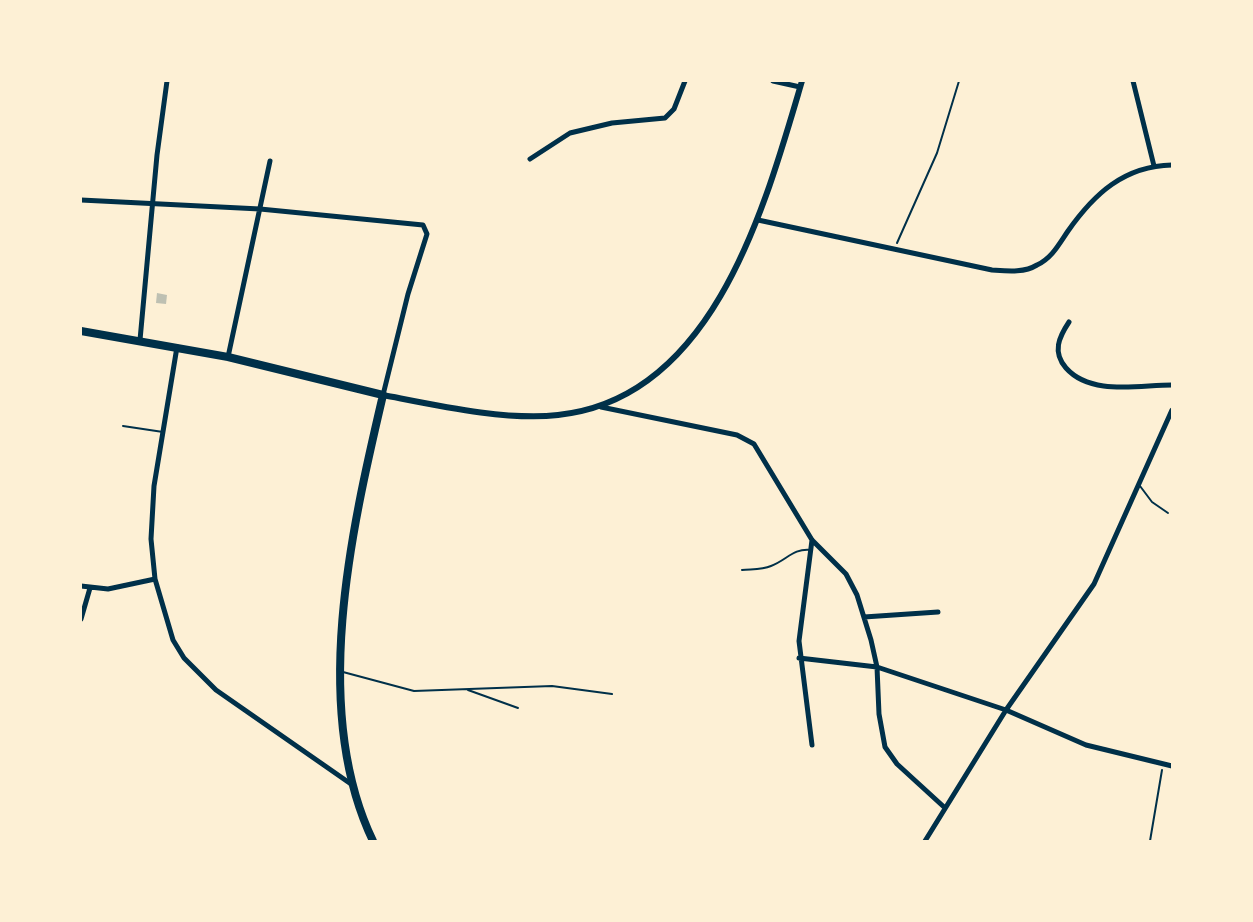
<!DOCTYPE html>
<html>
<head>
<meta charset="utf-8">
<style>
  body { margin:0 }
  #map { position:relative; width:1253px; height:922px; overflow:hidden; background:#fdf0d5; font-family:Poppins,sans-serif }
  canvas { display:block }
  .frame { position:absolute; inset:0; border:82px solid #fdf0d5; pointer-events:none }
</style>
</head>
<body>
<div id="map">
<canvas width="1253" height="922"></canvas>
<div class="frame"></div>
</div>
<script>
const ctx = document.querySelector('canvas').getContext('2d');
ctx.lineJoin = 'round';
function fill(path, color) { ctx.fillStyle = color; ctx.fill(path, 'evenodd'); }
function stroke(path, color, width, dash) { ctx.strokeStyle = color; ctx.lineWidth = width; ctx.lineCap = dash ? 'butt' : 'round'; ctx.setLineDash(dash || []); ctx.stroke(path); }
const building = new Path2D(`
  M157,293L167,295L166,304L156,303Z`);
const path = new Path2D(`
  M897,243L937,153L959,81
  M1150,841L1162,770`);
const service = new Path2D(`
  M123,426L163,432
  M1140,486L1152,502L1168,513
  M742,570C752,569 762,570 771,566C787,560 793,548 811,550
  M343,672L414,691L552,686L612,694
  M468,690L518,708`);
const minor = new Path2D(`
  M773,81L800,87
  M1133,81L1154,166
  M530,159L570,133L612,123L665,118L674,109L685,81
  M81,200L260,209L423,225L427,234L408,294L383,395
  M758,220L992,270C1007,271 1024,273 1037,265C1052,258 1059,244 1068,231C1094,194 1124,166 1172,165
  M1069,322C1059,337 1052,352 1066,368C1091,396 1138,385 1172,385
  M140,340L157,155L167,81
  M177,347L154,486L151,539L155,579L173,640L184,658L216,690L351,784
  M228,357L270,161
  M601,407L737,435L754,444L812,540L846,574L857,595L871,640L877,667L879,714L885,747L897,764L944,807
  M81,586L108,589L155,579
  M864,617L938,612
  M81,619L90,588
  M799,658L877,667L1006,710L1086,745L1172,766
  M812,745L799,641L812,540
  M925,841L1006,710L1094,584L1172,410`);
const tertiary = new Path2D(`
  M383,395C435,405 506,421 558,415C714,399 765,206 802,81`);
const trunk = new Path2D(`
  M81,331L228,357L383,395C351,531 310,710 373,841`);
fill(building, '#bec0b2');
stroke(path, '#003049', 2);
stroke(service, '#003049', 2);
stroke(minor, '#003049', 5);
stroke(tertiary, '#003049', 6);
stroke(trunk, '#003049', 8);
</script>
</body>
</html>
